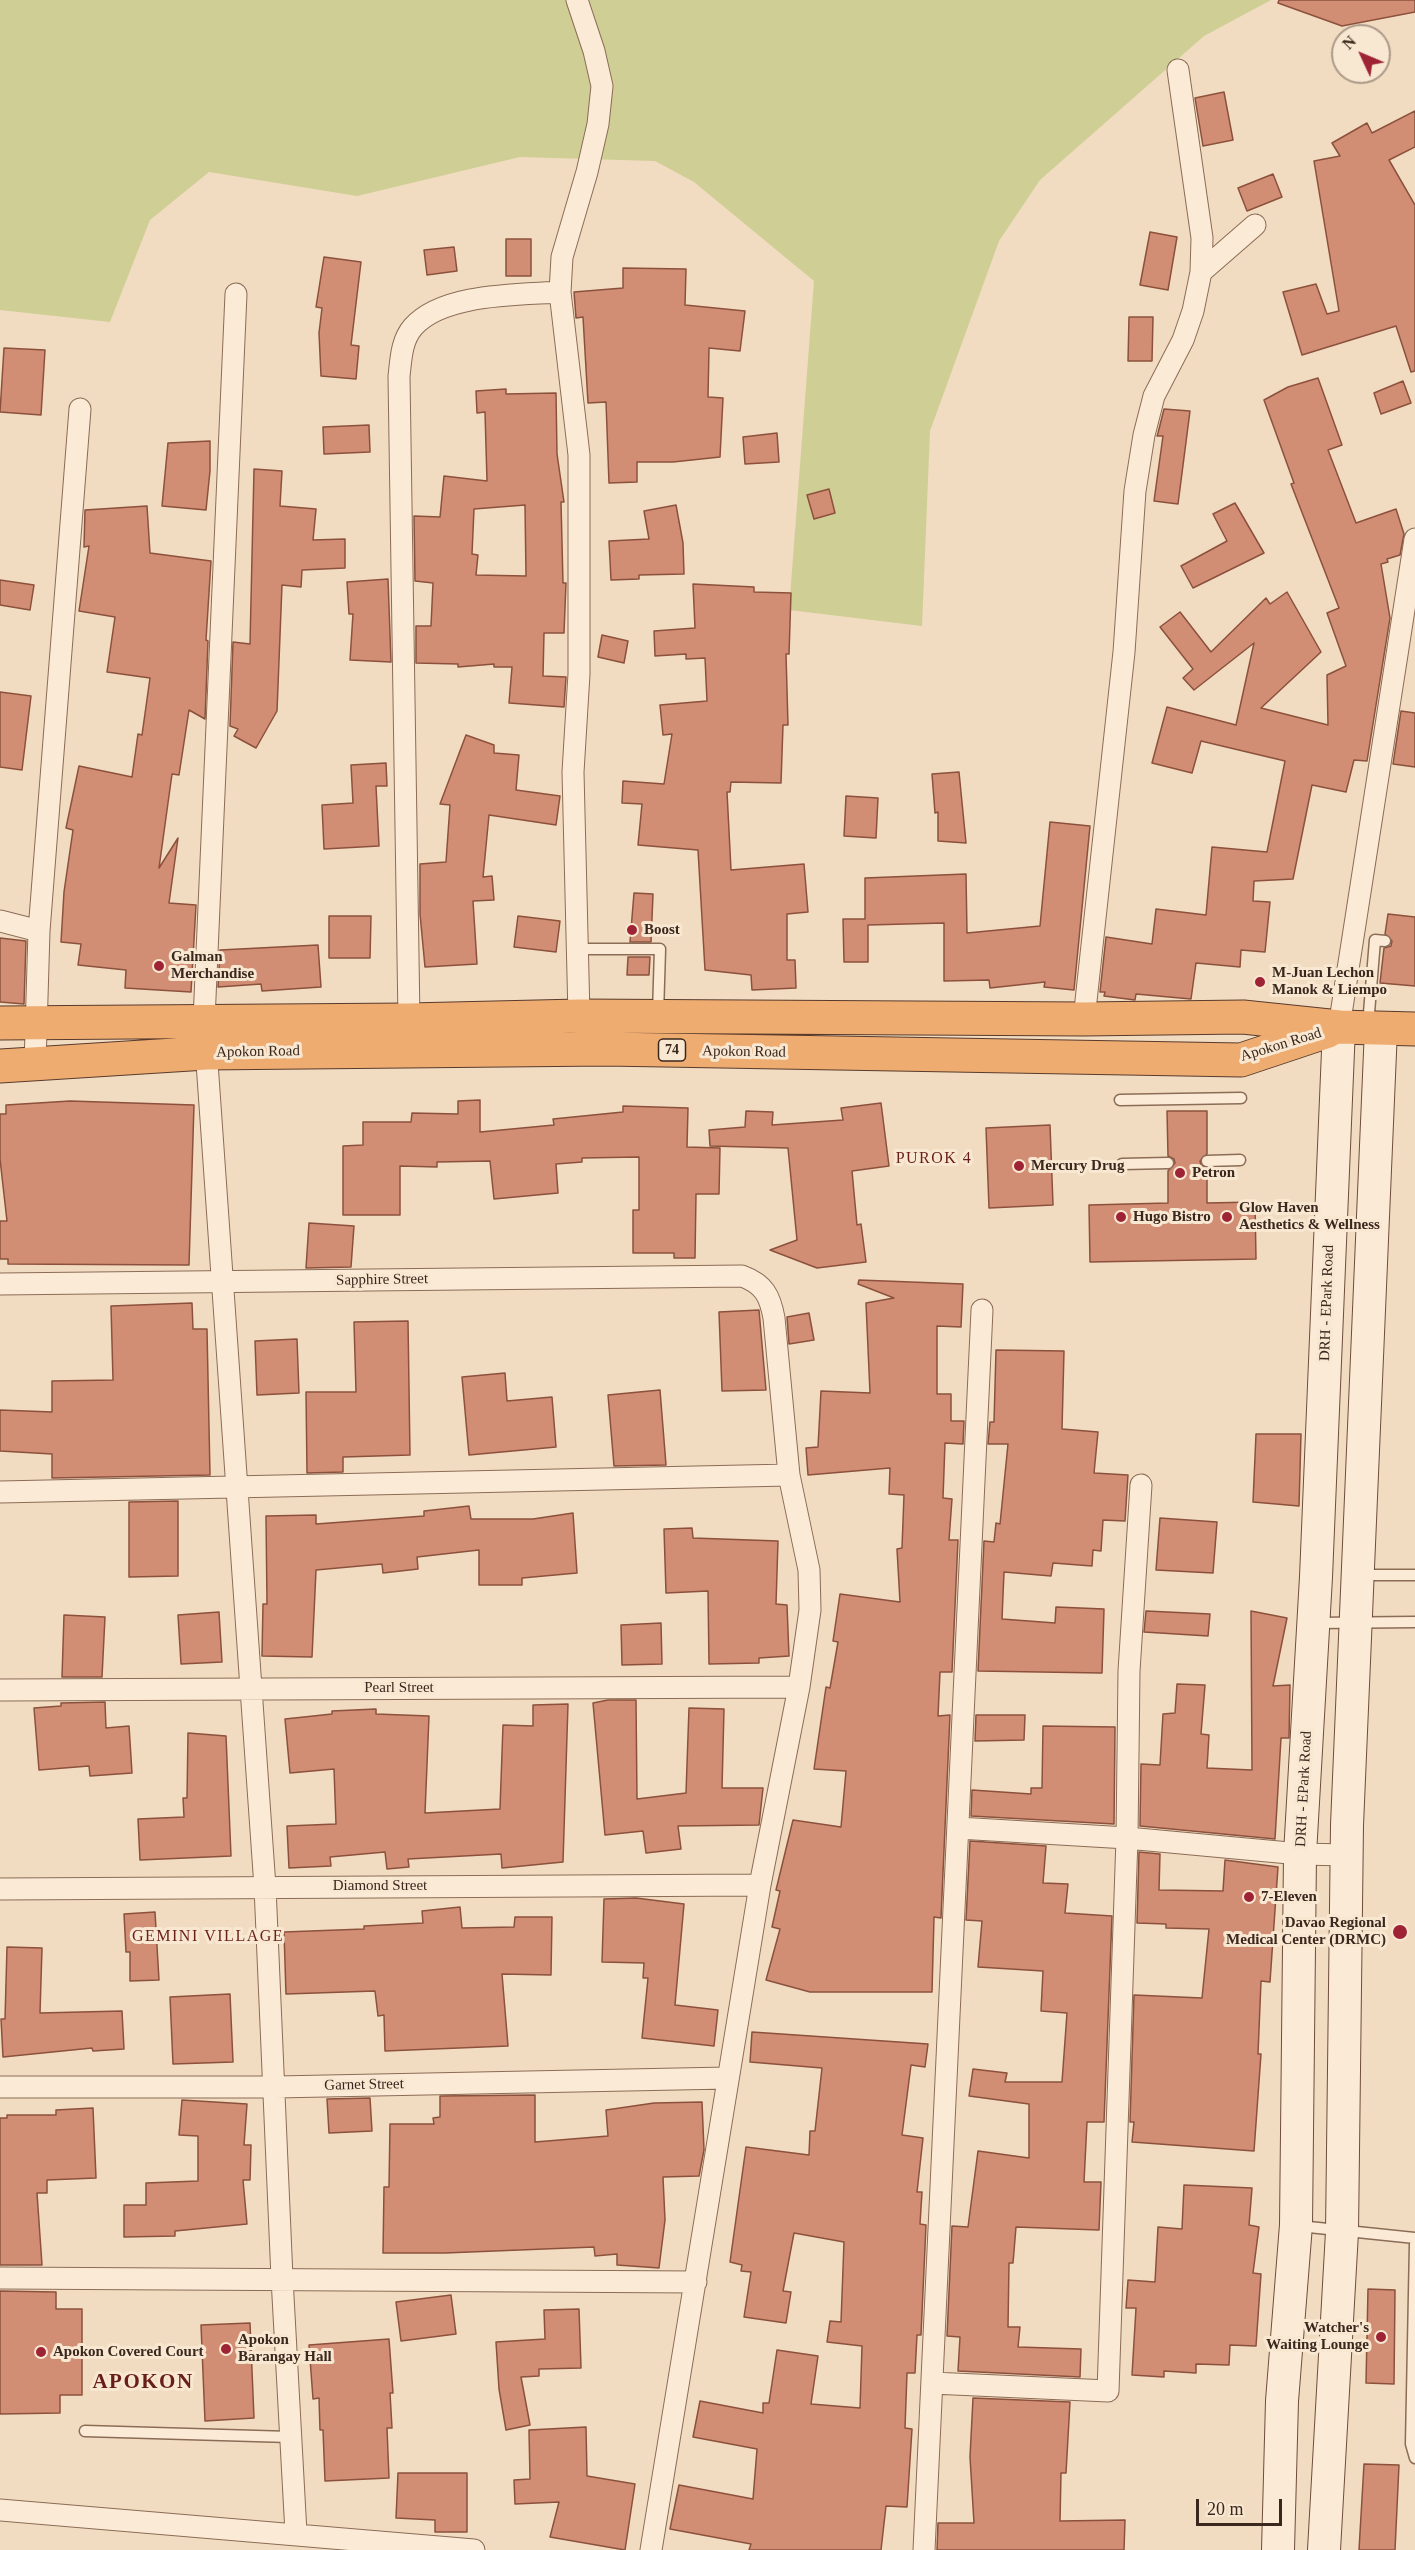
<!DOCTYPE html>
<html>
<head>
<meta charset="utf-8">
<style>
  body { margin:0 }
  #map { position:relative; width:1415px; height:2550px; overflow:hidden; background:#f1dcc1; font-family:Georgia,serif }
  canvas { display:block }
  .north { position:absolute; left:1331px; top:24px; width:60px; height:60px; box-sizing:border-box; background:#f8e7d1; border:2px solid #ac9a89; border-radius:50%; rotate:314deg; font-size:16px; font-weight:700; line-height:24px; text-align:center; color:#3a271d }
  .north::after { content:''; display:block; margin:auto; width:21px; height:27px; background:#9e2335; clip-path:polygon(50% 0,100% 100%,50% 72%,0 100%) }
  .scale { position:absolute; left:1196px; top:2499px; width:86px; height:27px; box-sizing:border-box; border:3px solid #3a271d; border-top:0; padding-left:8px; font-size:18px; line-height:21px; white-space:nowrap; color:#3a271d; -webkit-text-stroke:4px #f8e7d1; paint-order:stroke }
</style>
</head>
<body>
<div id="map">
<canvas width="1415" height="2550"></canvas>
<div class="north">N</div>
<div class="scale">20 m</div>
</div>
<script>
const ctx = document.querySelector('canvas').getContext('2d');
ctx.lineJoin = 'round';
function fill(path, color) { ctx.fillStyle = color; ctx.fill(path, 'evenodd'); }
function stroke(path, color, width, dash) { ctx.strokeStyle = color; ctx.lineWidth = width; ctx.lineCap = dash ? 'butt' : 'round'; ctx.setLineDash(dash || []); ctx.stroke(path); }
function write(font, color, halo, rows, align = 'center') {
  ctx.font = font + ' Georgia,serif'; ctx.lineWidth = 6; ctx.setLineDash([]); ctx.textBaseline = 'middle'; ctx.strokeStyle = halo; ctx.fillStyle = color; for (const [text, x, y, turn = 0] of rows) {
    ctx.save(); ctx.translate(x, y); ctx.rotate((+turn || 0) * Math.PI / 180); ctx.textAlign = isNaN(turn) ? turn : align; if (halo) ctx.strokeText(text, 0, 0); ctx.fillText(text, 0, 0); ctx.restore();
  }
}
const green = new Path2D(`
  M0,0H1271L1204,36L1040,180L999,241L930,431L922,626L789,610L814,281L694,182L655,161L520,157L357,196L209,172L150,220L110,322L0,310Z`);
const building = new Path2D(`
  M1279,0H1415V12L1342,26L1278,3Z
  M1224,92L1233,140L1203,146L1195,98Z
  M1415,111V147L1389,160L1415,205V371L1411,372L1396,326L1302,355L1283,292L1316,284L1327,314L1339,311L1314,161L1340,156L1332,143L1367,123L1372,133Z
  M1273,174L1282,197L1247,211L1238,188Z
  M1150,232L1177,237L1168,290L1140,285Z
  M506,239H531V276H506Z
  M454,247L457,271L427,275L424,250Z
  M324,257L361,262L351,345L359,346L356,379L321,376L319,333L322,308L316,307Z
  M623,268L686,269L685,305L745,311L740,351L709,348L708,397L723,398L720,457L673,462H637V482L609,483L606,402L588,403L583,317L576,318L574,292L623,288Z
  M1129,317H1153L1152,361H1128Z
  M4,348L45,350L41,415L0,412Z
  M1318,378L1342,445L1328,450L1356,523L1396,509L1404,534L1400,555L1387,559L1388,562L1381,564L1390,618L1367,761L1354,760L1346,792L1312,785L1293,879L1254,881L1253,901L1270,902L1265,952L1241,950L1240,967L1196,963L1191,999L1136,994L1135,1000L1104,996L1105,992H1100L1106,937L1152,944L1156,909L1206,915L1212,847L1267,852L1285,761L1201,741L1192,773L1152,763L1167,707L1236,725L1254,643L1194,690L1183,678L1193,669L1160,627L1180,612L1211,652L1266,598L1270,604L1287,592L1321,652L1261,708L1328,725L1327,675L1346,666L1327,613L1339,608L1291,484L1294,483L1264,400L1288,387Z
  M1403,381L1411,403L1381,414L1374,393Z
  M506,389V394L556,393L557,454L564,502H561L563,583H566L564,633H544L543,676L566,677L564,707L509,703L512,667H494V664L458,667V664L416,663V626H431L433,583L415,581L414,516L440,517L444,476L487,481L485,412L477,413L476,391ZM525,505L526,576L476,575L478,555L472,554L474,509Z
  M1164,409L1190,411L1178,504L1154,501L1163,436H1157L1158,433Z
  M369,425L370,452L324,454L323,427Z
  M777,433L779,462L745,464L743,437Z
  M210,441V471L206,510L162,506L168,443Z
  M254,469L282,471L280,506L316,509L313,540L345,539V568L302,570L301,587L282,585L277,711L256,748L234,736L238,729L230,726L233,642L250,644Z
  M829,489L835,513L814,519L807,495Z
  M1235,503L1264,553L1193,588L1181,566L1227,541L1213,514Z
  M676,505L683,543L684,574L639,575V579L611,580L609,541L649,539L644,511Z
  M147,506L150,553L211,561L206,640L208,641L205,719L189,710L179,775L172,774L159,868L178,838L169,903L196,905L191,992L125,988L126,970L78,965L81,944L61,942L64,892L73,830L66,828L79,766L132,777L138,734L142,735L150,678L107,672L115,617L79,611L89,546L84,547L85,510Z
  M388,579L391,662L350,660L353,614H349L347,582Z
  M0,580L34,585L30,610L0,605Z
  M693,584L754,587V592L791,593L789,654H786L788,725H783L781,783L731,782L730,792H727L731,870L804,864L808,912L787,914V960H795L796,988L752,990L751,975L705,970L698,850L638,845L642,804L622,803L623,781L664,784L672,734L663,735L660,705L707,701L705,658L686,659V654L655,656L654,631L695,628Z
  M602,635L628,641L624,663L598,657Z
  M0,692L31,696L22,770L0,767Z
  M1401,711L1415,713V767L1393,764Z
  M466,735L494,745V753L519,755L516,790L560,796L556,825L489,815L483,877L492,876L494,900L473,901L477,964L425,967L420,914V864L446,862L450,805L440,804Z
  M386,763L387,786H376L379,846L324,849L322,805L353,803L351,765Z
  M959,772L966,843L938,841V812L935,813L932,774Z
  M846,796L878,798L876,838L844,836Z
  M1050,822L1090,826L1074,990L1044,987L1045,982L990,988L989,980L944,981V923L868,925V962H844L843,919H865V878L966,874L967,933L1040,926Z
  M634,893L653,894L651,942H630Z
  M1388,914L1415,917V986L1380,983L1384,948L1391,946L1392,941L1385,934Z
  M329,916H371L370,958H329Z
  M518,916L560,921L556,952L514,947Z
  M0,938L26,941L24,1004L0,1002Z
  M318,945L321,987L262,991L261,984L218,987L220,950Z
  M628,957H650L649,975H627Z
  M480,1100V1132L554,1125L553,1119L623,1112V1106L688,1108L687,1147L720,1148L719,1194H696L695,1258H674V1253H633V1210H639V1157L582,1158V1162L556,1164L558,1193L494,1199L490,1161L437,1162V1167L400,1166V1215H343V1146L363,1145V1122H411L412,1113L458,1114V1101Z
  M70,1101L194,1105L189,1265L8,1264V1259H0V1221H7L0,1159V1114H6V1105Z
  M881,1103L889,1166L852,1171L857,1225L861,1224L866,1262L817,1268L770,1250L797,1240L788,1148L710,1146L709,1130L745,1127L746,1111L773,1112L772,1125L843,1120L841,1108Z
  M1167,1111H1207V1154L1200,1161L1201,1165L1207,1168V1203L1255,1202L1256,1259L1090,1262L1089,1205L1168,1203V1171L1175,1163L1174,1159L1168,1156Z
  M1050,1125L1053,1205L989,1208L986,1128Z
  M309,1223L354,1226L351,1267L306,1268Z
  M859,1280L963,1284L961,1327L937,1326V1394H951V1421H964L963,1444L945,1443L943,1498L952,1499L949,1540H958L952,1672H940L938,1716L950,1715L941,1918L934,1917L932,1992H810L766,1980L780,1929L772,1927L780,1891L776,1890L793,1820L841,1827L846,1771L814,1769L826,1687L830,1688L838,1642L833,1641L840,1594L900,1602L897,1549L902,1548L904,1495L889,1494L890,1468L808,1475L806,1448L818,1447L821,1391L870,1393L866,1303L894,1298L858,1284Z
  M192,1303L193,1329H207L210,1475L52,1478V1454L0,1451V1410L52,1412V1381L113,1380L111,1306Z
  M759,1310L766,1390L722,1391L719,1312Z
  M809,1313L814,1340L789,1344L787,1317Z
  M408,1321L410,1455L343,1457V1472L307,1473L306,1392H356L354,1322Z
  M297,1339L299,1393L257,1395L255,1341Z
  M996,1350L1064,1351L1062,1429L1098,1432L1094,1473L1128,1475L1125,1521L1103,1520L1101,1551L1093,1550L1092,1566L1053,1563L1051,1576L1004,1572L1002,1619L1055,1623L1056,1607L1104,1609L1102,1673L978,1671L984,1541L994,1542L996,1523L1000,1524L1008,1444H988L990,1422H994Z
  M505,1373L507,1401L552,1397L556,1447L469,1455L462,1377Z
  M660,1390L666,1465L614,1466L608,1395Z
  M1256,1434H1301L1299,1506L1253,1502Z
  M178,1501V1576L129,1577V1502Z
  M469,1506L471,1519H533L573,1513L577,1573L522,1578V1585H479V1550L417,1557L418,1569L383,1573L382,1564L316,1570L312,1657L262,1656L263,1604H267L266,1516L316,1515V1524L424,1516V1511Z
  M1160,1518L1217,1522L1213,1573L1156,1570Z
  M692,1528L693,1538L778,1541L776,1604L787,1605L789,1656L759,1658V1663L709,1664L708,1591L666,1593L664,1529Z
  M1146,1611L1210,1614L1208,1636L1144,1632Z
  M1251,1611L1287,1618L1273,1686L1290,1685L1289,1738H1281L1275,1839L1140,1826L1141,1764L1160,1765L1163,1714L1175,1713L1177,1684L1205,1685L1201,1734L1209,1735L1207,1768L1252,1770Z
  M219,1612L222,1662L181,1664L178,1615Z
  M64,1615L105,1617L102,1677H62Z
  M661,1623L662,1664L622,1665L621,1625Z
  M608,1700H636L637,1799L686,1793L689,1708L724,1709L722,1788H763L759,1825L678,1826L681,1849L646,1853L643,1831L605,1835L593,1703Z
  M105,1702L106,1728L129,1726L132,1773L90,1776L89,1766L39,1770L34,1708L61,1706V1703Z
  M568,1704L563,1862L502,1868L501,1854L408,1859L409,1867L387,1869L385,1852L330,1857L331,1866L289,1868L287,1826L336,1824L334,1769L290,1773L285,1719L332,1714V1711L376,1709V1714L429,1716L425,1813L500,1809L503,1725L533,1726V1705Z
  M976,1715H1025L1024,1740L975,1741Z
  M1043,1726L1115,1727L1114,1824L971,1816L972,1790L1031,1794V1788H1042Z
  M188,1733L226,1736L231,1856L140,1860L138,1819L184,1817L183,1798H187Z
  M970,1841L1046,1846L1043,1883L1068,1884L1065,1913L1112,1916L1104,2122H1087L1084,2182H1101L1099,2230L1016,2227L1013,2263H1009L1008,2327H1020L1018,2347L1081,2349L1080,2377L958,2371L960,2337L947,2336L952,2226L968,2227L978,2151L1029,2158V2104L969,2096L973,2069L1007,2073L1005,2082H1062L1067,2013L1041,2011L1043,1971L978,1967L982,1921L966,1920Z
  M1139,1852L1160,1854L1159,1890L1223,1891L1225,1860L1278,1867L1270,1982L1261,1981L1258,2054H1261L1254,2151L1132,2142L1134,2122H1130L1134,1995L1202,1998L1209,1929L1166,1928V1924L1137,1923Z
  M636,1898L684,1904L675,2005L718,2010L714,2046L642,2038L648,1978H643L644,1963L602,1962L604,1899Z
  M460,1907L462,1928L514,1927L515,1917H552L551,1975L502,1974L508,2046L385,2051L384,2015L378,2016L375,1991L286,1994L284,1932L364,1929V1926L423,1923L422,1911Z
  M155,1912L159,1980L130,1981V1952H126L124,1914Z
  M7,1947L42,1948L40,2013L122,2011L124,2049L93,2051L92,2048L3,2057L1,2019H5Z
  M230,1994L233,2062L173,2064L170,1997Z
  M752,2032L928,2044L925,2067L911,2065L902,2135L923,2138L917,2192H922L920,2224L926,2225L921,2335H917L915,2373H907L905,2428L912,2429L907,2507L886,2506L881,2550H749L751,2544L670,2529L679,2485L753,2499L757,2449L693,2437L700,2401L763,2413V2403H769L777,2350L818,2356L811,2404L860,2408L862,2346L827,2342L830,2321L841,2322L844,2242L794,2233L783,2291L791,2292L786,2323L744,2317L751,2272L741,2271L742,2265L730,2262L746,2147L809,2155L810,2131H815L822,2068L750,2062Z
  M535,2095V2142L608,2136L606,2110L654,2103L702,2102L704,2150L699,2176L663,2177L665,2220L659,2268L617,2265V2254L595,2256L594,2247L445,2253H383L384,2187H389L390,2124H434L433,2118L440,2117V2096Z
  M370,2098L372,2131L329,2133L327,2099Z
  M182,2100L247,2104L244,2145H251L250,2180H243L247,2224L175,2231V2236L124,2237V2205H146V2183L198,2181V2136L179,2135Z
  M93,2108L96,2178L47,2180V2193H37L42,2265H0V2118H7V2115H56V2110Z
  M1184,2185L1252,2188L1249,2225L1259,2227L1253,2273L1261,2274L1256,2346L1230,2345L1229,2365L1196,2364V2373L1164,2371V2377L1132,2375L1136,2308H1126L1128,2280L1155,2282L1158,2227L1182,2229Z
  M1368,2289L1395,2290L1394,2384L1366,2383Z
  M0,2291L56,2292V2309H82V2395H60V2413L0,2414Z
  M451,2295L456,2334L401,2341L396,2302Z
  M579,2309L581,2368L539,2369V2376L521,2377L530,2425L506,2430L499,2389L496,2342L545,2339L544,2310Z
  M250,2323L254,2418L205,2421L201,2325Z
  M389,2339L393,2393H390L392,2428H387L389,2478L325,2481L323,2430H320L319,2398L313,2399L309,2345Z
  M973,2398L1070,2402L1066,2473H1061L1060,2521L1125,2520L1124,2550H937L938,2523H974L970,2457Z
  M586,2427L587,2476L635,2484L625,2550L550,2537L559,2502L515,2504L514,2480L530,2479L529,2430Z
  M1364,2464L1399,2465L1395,2550H1359Z
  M398,2473H467V2532H435V2520L396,2518Z`);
const service = new Path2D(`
  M578,949H660L658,1014
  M1368,1025L1375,940L1385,941
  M1120,1100L1241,1098
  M1207,1161L1240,1160
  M1122,1164L1168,1163
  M1362,1575H1415
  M1316,1623L1415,1622
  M1299,2226L1415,2238
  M1415,2244L1411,2444L1415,2458
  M85,2431L290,2437`);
const minor = new Path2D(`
  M577,0L594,51L602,86L598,124L587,172L562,257L560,292L579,455V674L573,772L579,1016
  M1201,272L1255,225
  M236,294L204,1020L265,1887L282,2278L296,2533
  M0,921L39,931
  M1084,1019L1124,652L1135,491L1144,435L1154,396L1183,340L1193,311L1201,272L1202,238L1178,70
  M409,1020L399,376C401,360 401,341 413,327C443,293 518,295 560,292
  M1339,1027L1415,539
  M35,1065L39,931L80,409
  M0,1284L742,1276C764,1284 770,1296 774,1318L789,1475L809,1570L810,1610L799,1687L760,1885L651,2550
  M0,1492L789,1475
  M0,1690L799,1687
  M958,1828L1127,1838L1300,1854L1347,1855
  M0,1889L760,1885
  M0,2087H276L728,2078
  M0,2278L696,2282
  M932,2383L1108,2391L1127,1838L1129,1671L1141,1485
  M0,2510L474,2550
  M924,2550L982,1310`);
const secondary = new Path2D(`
  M1278,2550L1282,2401L1296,2225L1300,1854L1316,1577L1339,1027
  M1324,2550L1342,2232L1347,1825L1381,1029`);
const trunk = new Path2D(`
  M0,1023L409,1020L579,1016L1084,1019L1243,1017L1339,1027L1415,1029
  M0,1066L206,1053L606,1049L1241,1060L1328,1031`);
const markers = [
  [632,930,6,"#9e2335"],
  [159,966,6,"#9e2335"],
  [1260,982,6,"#9e2335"],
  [1019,1166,6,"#9e2335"],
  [1180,1173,6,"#9e2335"],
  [1121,1217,6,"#9e2335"],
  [1227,1217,6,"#9e2335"],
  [1249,1897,6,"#9e2335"],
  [1400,1932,8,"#9e2335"],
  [1381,2337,6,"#9e2335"],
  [226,2349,6,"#9e2335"],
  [41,2352,6,"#9e2335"]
];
const shields = [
  [672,1050,27]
];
const shieldNames = [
  ["74",672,1050]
];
const poiNames = [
  ["Boost",644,930],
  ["Galman",171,957],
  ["Merchandise",171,974],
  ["M-Juan Lechon",1272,973],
  ["Manok & Liempo",1272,990],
  ["Mercury Drug",1031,1166],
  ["Petron",1192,1173],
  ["Glow Haven",1239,1208],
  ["Aesthetics & Wellness",1239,1225],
  ["Hugo Bistro",1133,1217],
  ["7-Eleven",1261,1897],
  ["Davao Regional",1386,1923,"right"],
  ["Medical Center (DRMC)",1386,1940,"right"],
  ["Watcher's",1369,2328,"right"],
  ["Waiting Lounge",1369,2345,"right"],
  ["Apokon",238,2340],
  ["Barangay Hall",238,2357],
  ["Apokon Covered Court",53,2352]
];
const streetNames = [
  ["Apokon Road",1281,1045,-17],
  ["Apokon Road",258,1052,-1],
  ["Apokon Road",744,1052,1],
  ["Sapphire Street",382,1280,-1],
  ["DRH - EPark Road",1327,1303,-88],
  ["Pearl Street",399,1688],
  ["DRH - EPark Road",1304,1789,-87],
  ["Diamond Street",380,1886],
  ["Garnet Street",364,2085,-1]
];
const neighbourhoodNames = [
  ["PUROK 4",934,1159],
  ["GEMINI VILLAGE",208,1937]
];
const districtNames = [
  ["APOKON",143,2383]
];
fill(green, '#cfce94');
fill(building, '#d18e74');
stroke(building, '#8c513c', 1.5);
stroke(service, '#8b6c57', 13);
stroke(minor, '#8b6c57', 23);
stroke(secondary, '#6d4d3b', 34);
stroke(trunk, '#593b2c', 35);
stroke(service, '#fbead5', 10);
stroke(minor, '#fbead5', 21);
stroke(secondary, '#fbead5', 32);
stroke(trunk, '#eeac71', 33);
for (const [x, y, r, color] of markers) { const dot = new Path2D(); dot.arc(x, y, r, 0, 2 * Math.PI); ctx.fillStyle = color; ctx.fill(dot); stroke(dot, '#f8e7d1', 2); }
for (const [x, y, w] of shields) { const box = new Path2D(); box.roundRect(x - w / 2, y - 11, w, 22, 4.5); ctx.fillStyle = '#f8e7d1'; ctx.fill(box); stroke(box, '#3a271d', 1.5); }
write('bold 14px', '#3a271d', null, shieldNames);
write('bold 15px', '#3a271d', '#f8e7d1', poiNames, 'left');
write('15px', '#3a271d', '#f8e7d1', streetNames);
ctx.letterSpacing = '1.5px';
write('16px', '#691f19', '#f8e7d1', neighbourhoodNames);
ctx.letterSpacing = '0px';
ctx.letterSpacing = '1.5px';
write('bold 21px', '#691f19', '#f8e7d1', districtNames);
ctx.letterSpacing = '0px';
</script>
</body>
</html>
